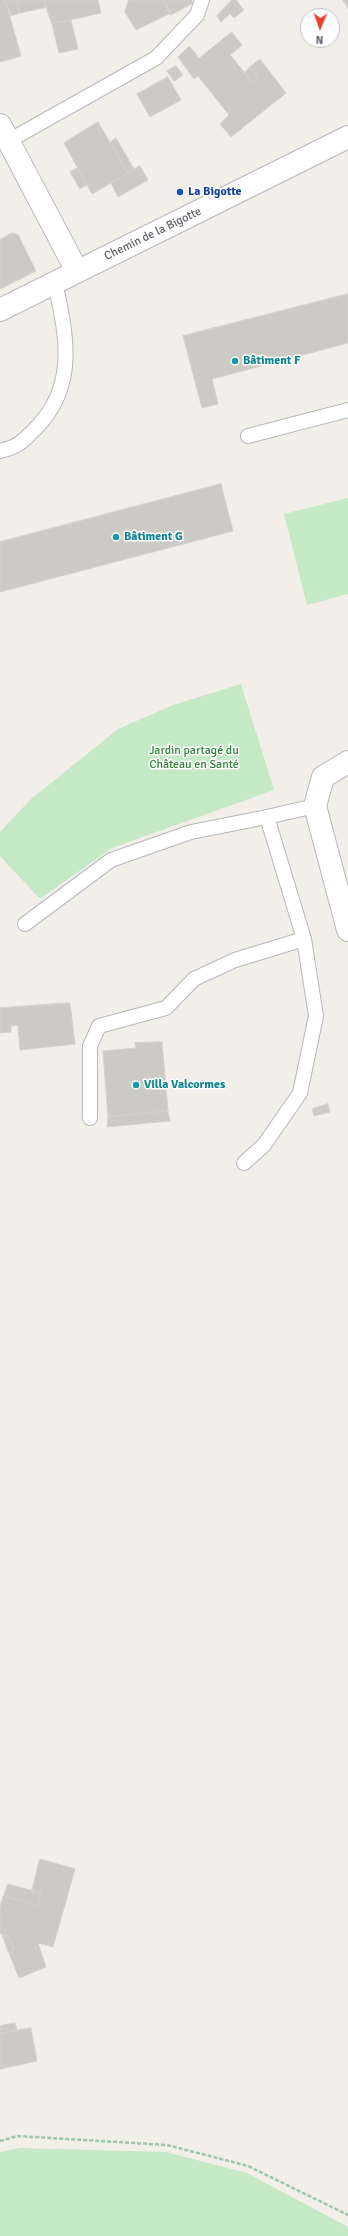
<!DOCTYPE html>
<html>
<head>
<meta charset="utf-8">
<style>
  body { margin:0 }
  #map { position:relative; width:348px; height:2236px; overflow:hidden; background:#f1efe8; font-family:Signika,sans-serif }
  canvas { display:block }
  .north { position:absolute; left:300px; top:8px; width:40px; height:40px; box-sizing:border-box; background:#fff; border:1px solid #bfc1c3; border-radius:50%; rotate:182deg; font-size:11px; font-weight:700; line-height:16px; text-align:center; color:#5f6368 }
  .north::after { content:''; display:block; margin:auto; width:14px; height:18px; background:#ea4335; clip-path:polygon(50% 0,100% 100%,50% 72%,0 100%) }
</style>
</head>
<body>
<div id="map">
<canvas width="348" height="2236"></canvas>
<div class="north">N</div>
</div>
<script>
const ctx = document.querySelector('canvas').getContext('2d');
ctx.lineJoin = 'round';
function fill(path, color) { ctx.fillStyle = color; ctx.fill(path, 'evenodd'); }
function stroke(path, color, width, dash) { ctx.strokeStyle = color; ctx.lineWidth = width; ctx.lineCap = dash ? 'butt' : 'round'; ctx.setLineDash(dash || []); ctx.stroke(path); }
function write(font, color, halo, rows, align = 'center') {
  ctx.font = font + ' Signika,sans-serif'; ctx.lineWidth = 3; ctx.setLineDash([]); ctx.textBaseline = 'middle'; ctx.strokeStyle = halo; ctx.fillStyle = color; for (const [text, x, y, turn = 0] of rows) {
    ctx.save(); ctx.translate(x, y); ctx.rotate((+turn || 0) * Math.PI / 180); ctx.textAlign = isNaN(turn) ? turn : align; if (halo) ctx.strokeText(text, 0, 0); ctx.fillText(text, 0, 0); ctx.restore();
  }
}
const green = new Path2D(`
  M348,498V594L307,605L284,514Z
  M241,684L274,790L112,848L40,899L0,856V832L30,800L118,729L173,705Z
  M20,2148L166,2152L247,2173L348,2227V2236H0V2152Z`);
const building = new Path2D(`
  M0,0H5L21,56L0,62Z
  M5,0H17L20,13L11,16Z
  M17,0H44L47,7L20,13Z
  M44,0H98L101,13L52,24Z
  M129,0H163L171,13L136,30L125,12Z
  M163,0H191L193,3L171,15Z
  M232,0H236L244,10L234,18L230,14L221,22L217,16Z
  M343,0H348V8Z
  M71,20L78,49L59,53L52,24Z
  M232,32L242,45L230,55L252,82L258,77L250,67L260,59L286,93L231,137L220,124L229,115L198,76L194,79L178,57L189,46L199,58Z
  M176,66L183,75L174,81L167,71Z
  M250,67L258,77L252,82L244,73Z
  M168,77L181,100L150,117L137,94Z
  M98,122L128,173L92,194L64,143Z
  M116,138L134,169L128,173L110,143Z
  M140,166L148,180L118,197L111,183Z
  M78,168L87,185L80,189L70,172Z
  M12,233L18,235L36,271L0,289V240Z
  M348,294V343L212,379L218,404L202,408L183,336Z
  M221,484L233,531L0,592V542Z
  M70,1003L75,1044L20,1050L18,1025L11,1026V1032L0,1033V1008Z
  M162,1042L168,1111L108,1117L103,1051L136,1048L135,1043Z
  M328,1104L330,1112L314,1116L312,1109Z
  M168,1111L170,1121L107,1127L108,1117Z
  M40,1859L75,1869L53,1947L38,1943L46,1967L19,1978L9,1953L14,1950L8,1936L0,1933V1908L3,1896L37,1905L41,1893L32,1891Z
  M8,1884L41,1893L37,1905L4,1896Z
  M2,1934L8,1936L14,1950L9,1953Z
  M15,2023L17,2031L0,2034V2026Z
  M31,2028L37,2061L0,2069V2034Z`);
const path = new Path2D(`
  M0,2141L17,2136L167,2145L248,2166L348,2215`);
const service = new Path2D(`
  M10,140L156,58L197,15L202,0
  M248,436L348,410
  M0,451C20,446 23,441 37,427C78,384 66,334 55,282
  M25,924L111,860L191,832L267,817
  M90,1118V1046L99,1026L166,1008L194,979L235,960L304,939
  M244,1163L264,1145L300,1093L316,1016L304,939L267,817L315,806`);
const minor = new Path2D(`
  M0,125L77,271
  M0,310L348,137
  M348,762L323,777L315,806L348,930`);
const markers = [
  [180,192,4,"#1a4fb4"],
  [235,361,4,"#0f9aa8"],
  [116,537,4,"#0f9aa8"],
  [136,1085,4,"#0f9aa8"]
];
const transitNames = [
  ["La Bigotte",188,192]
];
const streetNames = [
  ["Chemin de la Bigotte",153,234,-26]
];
const cultureNames = [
  ["Bâtiment F",243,361],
  ["Bâtiment G",124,537],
  ["Villa Valcormes",144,1085]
];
const parkNames = [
  ["Jardin partagé du",194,751],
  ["Château en Santé",194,765]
];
fill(green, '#c5e8c5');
fill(building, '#cccac5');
stroke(building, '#d6d1c6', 1);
stroke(service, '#b5b8bc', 16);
stroke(minor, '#b5b8bc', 24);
stroke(path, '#9cc7a9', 2.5, [4, 2]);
stroke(service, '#fff', 14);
stroke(minor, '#fff', 22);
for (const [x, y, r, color] of markers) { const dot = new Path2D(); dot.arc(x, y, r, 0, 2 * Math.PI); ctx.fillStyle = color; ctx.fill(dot); stroke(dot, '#fff', 1.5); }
write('bold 12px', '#164399', '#fff', transitNames, 'left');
write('12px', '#5f6368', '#fff', streetNames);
write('bold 12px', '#0d838f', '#fff', cultureNames, 'left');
write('12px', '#348238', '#fff', parkNames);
</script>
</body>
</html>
